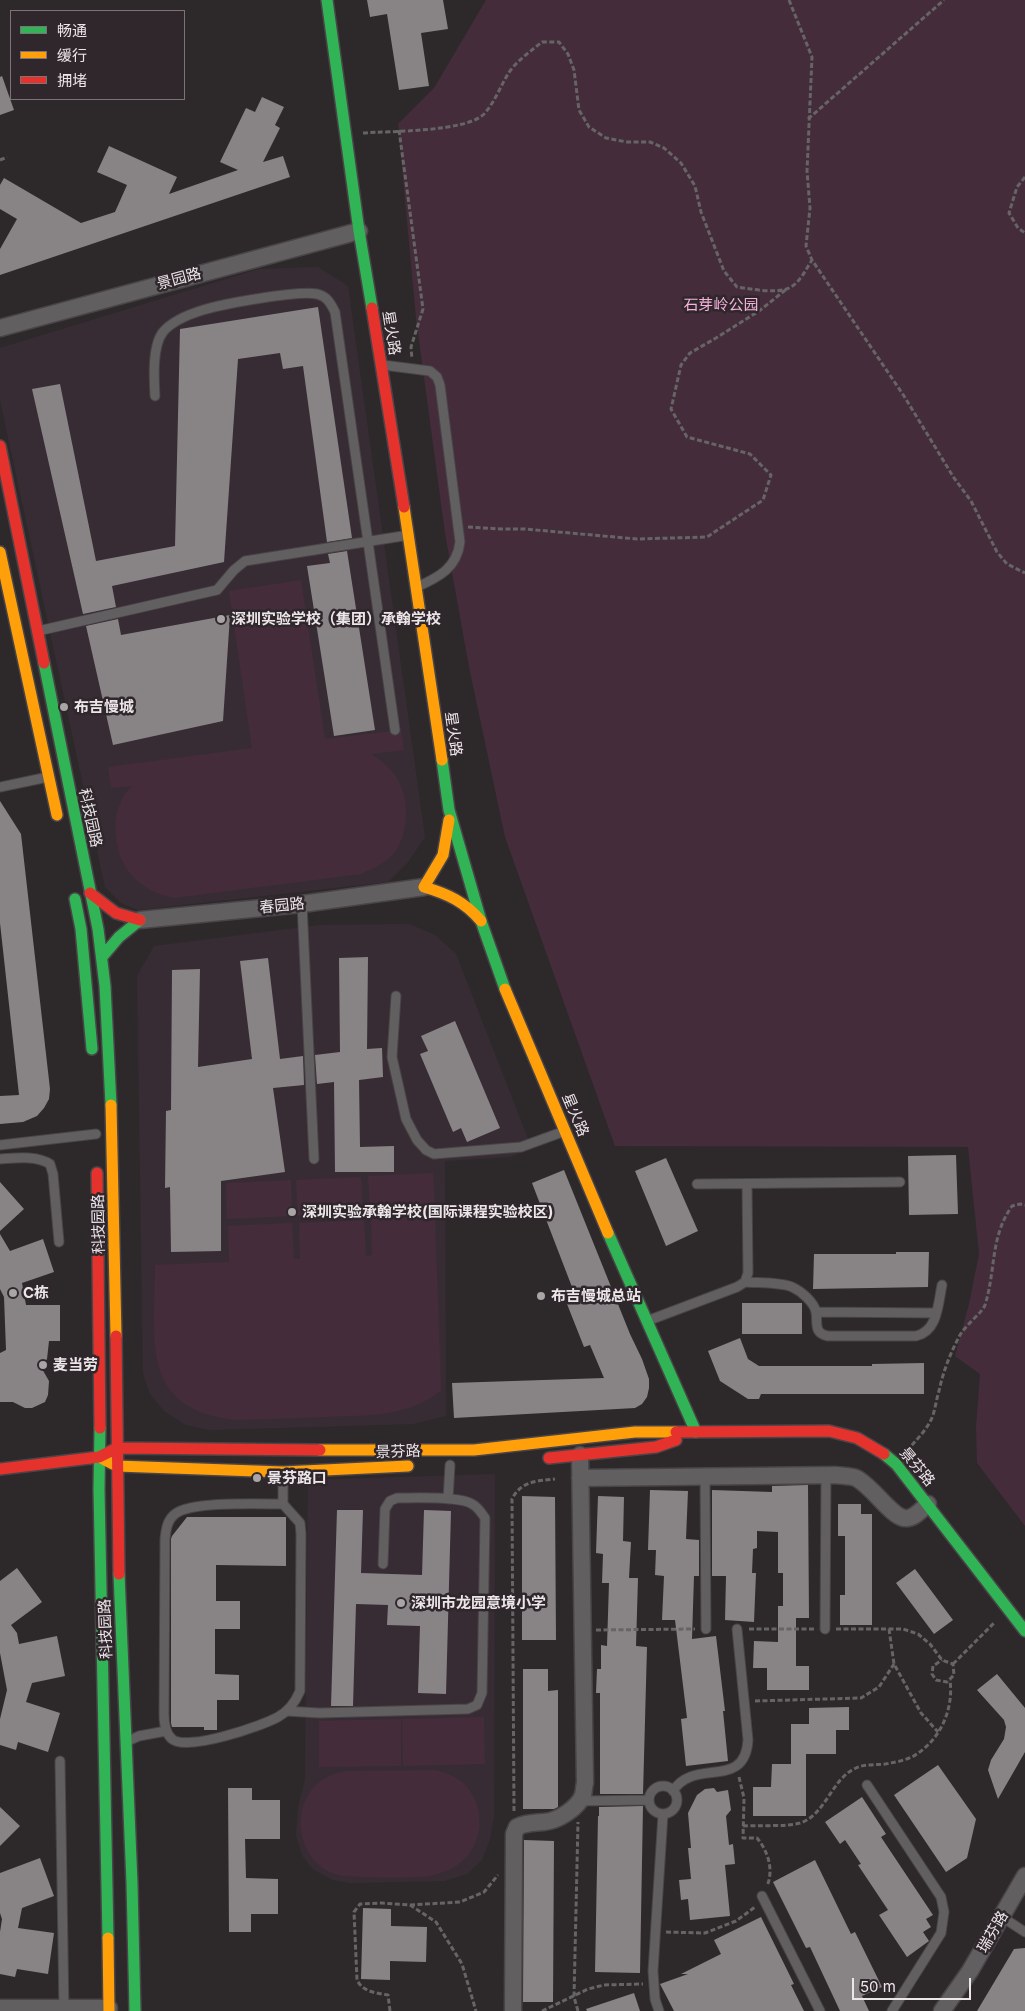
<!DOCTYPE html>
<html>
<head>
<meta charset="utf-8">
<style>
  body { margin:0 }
  #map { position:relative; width:1025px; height:2011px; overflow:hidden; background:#2d292b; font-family:Inter,"Noto Sans SC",sans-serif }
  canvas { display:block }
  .legend { position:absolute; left:10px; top:10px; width:175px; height:90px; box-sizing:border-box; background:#2f272c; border:1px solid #7b7378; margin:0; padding:6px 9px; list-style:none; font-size:15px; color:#ece6e9 }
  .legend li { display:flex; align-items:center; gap:10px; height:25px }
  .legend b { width:25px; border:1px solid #7b7378 }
  .scale { position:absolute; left:852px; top:1978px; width:119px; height:22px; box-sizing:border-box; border:2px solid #ece6e9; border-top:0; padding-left:6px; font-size:15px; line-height:18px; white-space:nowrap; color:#ece6e9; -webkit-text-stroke:4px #2f272c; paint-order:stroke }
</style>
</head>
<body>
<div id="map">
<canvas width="1025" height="2011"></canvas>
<ul class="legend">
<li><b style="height:6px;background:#30b455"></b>畅通</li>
<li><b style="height:6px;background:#ff9f0a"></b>缓行</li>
<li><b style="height:6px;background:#e5322d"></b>拥堵</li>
</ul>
<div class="scale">50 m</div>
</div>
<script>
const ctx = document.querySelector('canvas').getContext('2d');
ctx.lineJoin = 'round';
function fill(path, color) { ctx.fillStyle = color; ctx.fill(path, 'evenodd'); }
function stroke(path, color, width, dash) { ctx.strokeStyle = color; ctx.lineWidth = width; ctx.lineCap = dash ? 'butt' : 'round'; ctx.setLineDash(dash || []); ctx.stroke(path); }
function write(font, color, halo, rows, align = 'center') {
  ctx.font = font + ' Inter,"Noto Sans SC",sans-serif'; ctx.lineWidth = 5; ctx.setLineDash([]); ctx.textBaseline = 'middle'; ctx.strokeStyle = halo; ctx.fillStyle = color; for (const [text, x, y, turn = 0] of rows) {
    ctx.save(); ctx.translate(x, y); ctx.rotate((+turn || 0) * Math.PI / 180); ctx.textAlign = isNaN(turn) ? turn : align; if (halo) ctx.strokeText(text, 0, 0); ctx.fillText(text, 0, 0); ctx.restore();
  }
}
const built = new Path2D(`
  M318,267L348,286L425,837L408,862L388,882L138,910L121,903L105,887L0,400V348L259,269Z
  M409,924L435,935L456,954L532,1149L510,1157L445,1161L446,1416L413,1424L210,1430L186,1425L164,1411L150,1394L143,1373L137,976L154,946L320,925Z
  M495,1474L494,1815L490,1839L482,1860L467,1874L444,1881L350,1883L333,1880L314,1870L303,1857L296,1836L298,1807L305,1780L308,1480Z`);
const green = new Path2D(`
  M486,0H1025V1526L977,1463L976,1427L980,1374L955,1356L969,1304L979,1254L968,1147L615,1146L505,837L469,667L445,533L416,318L398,124L434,88Z
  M301,580L325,739L401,730L404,750L371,754C380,760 388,766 394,774C411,795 410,839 390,857C382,865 371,869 361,874L174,898C141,891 119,871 116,836C115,824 115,813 121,802C123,796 128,791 132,786L111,788L108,767L252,748L229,591Z
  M433,1173L435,1209L370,1212L368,1176Z
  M361,1177L363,1213L298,1216L296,1180Z
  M291,1180L292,1216L227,1219L226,1183Z
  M435,1216L441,1390C409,1418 364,1415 323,1417C295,1418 267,1419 238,1420C139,1411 155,1341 155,1265L229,1262L228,1226L292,1223L294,1259H300L299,1223L364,1220L366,1256L372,1255L371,1219Z
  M484,1717L485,1764L403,1766L402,1719Z
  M401,1719V1766L319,1767V1721Z
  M436,1770C445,1773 455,1776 463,1783C486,1804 485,1843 460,1863C452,1869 440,1874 429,1876C415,1878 347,1878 335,1874C296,1860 289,1805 321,1781C329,1775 337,1773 346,1771Z`);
const building = new Path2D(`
  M367,0H443L448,29L421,33L429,86L399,90L387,14L370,17Z
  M2,76L14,110L0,115V77Z
  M262,97L284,107L275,125L280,128L263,162L283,156L290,177L0,275V249L17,219L0,209V185L4,178L81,223L115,212L127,185L97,172L109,146L177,177L169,194L238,170L220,162L246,108L255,112Z
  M318,307L352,538L327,542L303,366L283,369L280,353L238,359L224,562L112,586L116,607L83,614L32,389L60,384L96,561L175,546L180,329Z
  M347,551L375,730L334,736L307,566L330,563L328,554Z
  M230,615L223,721L113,745L86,626L118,619L121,635Z
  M0,801L21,834L50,1089L49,1099L44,1108L37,1116L23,1122L0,1124V1096L19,1095L0,923Z
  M368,957L367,1049L382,1048L383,1077L359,1080L360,1147L394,1146V1172H335L334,1082L317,1084L315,1055L340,1052L339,958Z
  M268,958L280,1059L303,1056L304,1085L273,1088L285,1172L221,1181V1251L171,1252L170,1187L165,1188L166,1111L171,1110L172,970L200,969L198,1067L252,1059L240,961Z
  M455,1021L500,1128L467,1142L461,1128L453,1132L420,1054L428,1051L421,1036Z
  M956,1155L958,1214L909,1215L908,1156Z
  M666,1158L698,1231L666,1246L635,1171Z
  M564,1170L630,1334L642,1359L649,1379V1388L647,1397L642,1404L635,1408L454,1418L452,1383L604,1378L590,1345L584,1347L567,1304L577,1300L532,1183Z
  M0,1182L24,1209L0,1231Z
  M0,1234L10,1251L43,1239L54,1272L22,1283L26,1305H60V1341H49L47,1359L41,1367L49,1381L48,1395L45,1402L32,1408H25L13,1402H0V1353L6,1350L4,1297L0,1289Z
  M896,1252H929L928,1287L813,1289L814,1254H896Z
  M742,1303H802V1334H742Z
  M740,1338L748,1359L759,1366H872V1364L924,1363V1394H761L759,1399H748L720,1381L708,1351Z
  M808,1485L809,1618H796V1666H809V1690H767V1668H753L754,1641L778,1642V1606H783V1573H778V1532L757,1531V1548L753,1549L752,1573H756L754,1622L725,1620L726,1576H712V1490L772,1492V1486Z
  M650,1490L688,1491L686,1539L699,1540V1576H694L692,1639L716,1636L725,1711H723L728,1761L686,1766L681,1719L687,1718L675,1620H662L664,1576L655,1575L656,1550H648Z
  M522,1496L555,1497L556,1640H522Z
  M598,1496L624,1497L623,1541L631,1542L629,1578H638L636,1646L647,1647L643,1794H600V1693H596L597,1669H601V1645L607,1646L609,1583H602L603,1554L596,1553Z
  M838,1504H861V1514H872V1625H840V1595H845V1536H838Z
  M337,1510H363L361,1573L422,1575L424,1510L451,1511L446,1694L418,1693L420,1626L387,1625L388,1605L356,1604L353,1706H331Z
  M187,1517H286V1566L216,1565V1601H240V1629H215V1674L239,1675V1700H217V1730H204V1727H172L171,1723V1539L172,1536Z
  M17,1568L42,1602L11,1625L17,1633L19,1644L57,1636L65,1676L32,1683L26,1702L60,1713L48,1752L18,1742L16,1750L0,1745V1719L7,1690L0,1653V1581Z
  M915,1569L953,1620L934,1634L896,1583Z
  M523,1669H548V1691L558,1690V1807L554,1809H523Z
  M997,1674L1025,1708V1752L998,1799L988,1770L991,1760L1004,1739L1006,1727L1004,1720L977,1690Z
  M849,1707V1730H836V1754H806V1816H753V1787H771L772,1764H791V1724H809V1708Z
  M938,1765L976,1819L967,1858L946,1872L894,1795Z
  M228,1788H252V1800H280V1839H245L246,1878L278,1879V1914H251V1932H229Z
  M714,1788L717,1792L728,1790L731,1810L726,1816L729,1845L733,1844L735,1864L725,1865L730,1916L690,1920L688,1899L681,1900L679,1880L691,1879L688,1848H691L688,1813L697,1795L705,1789Z
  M862,1797L886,1834L881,1837L933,1915L926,1919L931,1927L923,1932L929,1941L907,1957L879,1915L888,1910L858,1865L861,1864L845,1840L840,1844L825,1822Z
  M643,1806L640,1973L595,1972L598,1816H599V1807Z
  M0,1807L20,1826L0,1846Z
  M524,1840L554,1841L553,2002H523Z
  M40,1858L54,1896L22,1908L18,1928L54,1933L48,1974L17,1969L15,1977L0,1974V1932L2,1919L0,1913V1873Z
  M815,1860L851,1934L855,1932L882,1987L862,1996L869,2011H840L810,1947L806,1948L773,1882Z
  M363,1908L391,1909V1926L427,1927L426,1962L390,1961V1980L361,1979Z
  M761,1917L794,1984L791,1985L804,2011H674L660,1984L688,1974H681L721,1954L714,1940Z
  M1025,1948V2011H977L1014,1949Z
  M634,1993L640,2011H587L586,2009Z`);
const path = new Path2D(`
  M789,0L812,57L807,171L810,208L806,246L812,260L904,396L954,478L971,501L997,552L1007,564L1025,573
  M808,119L944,0
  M399,130L423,309L411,347L412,359
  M363,133C390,131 466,132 484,114C495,102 500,87 508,74C516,61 531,51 542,42H559L568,54L574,70L579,110L589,127L606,138L627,142H650L664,148L681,163L695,186L701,212L724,271L737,287C751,289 777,294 789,288C800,283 806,269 812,260
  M0,160L7,157
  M1025,177L1017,187L1009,213L1018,228L1025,233
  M468,527L501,529H525L637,539L707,537L763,500L771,475L750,454L687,437L671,409L681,365L690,353L716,338L759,311L788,288
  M907,1451C915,1441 925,1432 931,1420C935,1412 936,1400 939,1391C943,1372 950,1354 959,1337C964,1326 983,1312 985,1305C996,1270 990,1237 1012,1206L1020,1204L1025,1205
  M749,1629H815
  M836,1629H903L918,1634L930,1644L942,1660L953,1664L954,1675L947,1682L936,1680L932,1674L933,1666L942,1660
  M889,1629L894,1664L921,1713L938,1732
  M596,1630L695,1629
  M953,1664L995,1622
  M755,1701L861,1698L879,1687L894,1664
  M739,1777L744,1798L743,1838H757C768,1851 774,1870 767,1886
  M514,1811L512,1499C521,1481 537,1481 555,1479
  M743,1826C758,1825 786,1827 800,1823C826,1815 831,1779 856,1768C866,1763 879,1766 890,1763C897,1762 905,1760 912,1757C939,1742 954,1711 950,1680
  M410,1905L460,1902L484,1892L498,1875
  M666,1932L705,1933L736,1921L755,1907
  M390,2011L388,1995C376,1993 363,1992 357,1980L354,1912L360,1904L382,1903L410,1905L436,1922L462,1964L476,2011
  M542,2011L588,1989L604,1985L643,1984
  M578,2011L574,1997L578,1822`);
const lane = new Path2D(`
  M383,365L430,371L437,377L440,385L460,542C457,568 439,577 417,587
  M155,396C154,379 152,346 163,332C172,321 190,314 203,310C223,304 298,290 317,294C327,296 331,304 335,312L395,730
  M38,631L217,590L234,570L245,561L409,535
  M0,787L48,777
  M302,904L314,1159
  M396,996L392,1057L406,1119L417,1140L426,1150L434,1154L521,1147L565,1131
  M0,1145L96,1134
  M0,1159C16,1158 36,1155 50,1164L53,1174L59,1242
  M697,1184L900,1182
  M745,1282C758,1283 780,1282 792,1287C801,1291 814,1302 816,1312C818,1323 813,1333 828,1336H916C938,1331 938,1304 942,1285
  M816,1312L936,1313
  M647,1321L737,1287L745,1282L748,1273L747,1184
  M705,1477L706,1629
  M448,1499L450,1465
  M283,1504C260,1504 191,1501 175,1514C167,1520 166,1530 165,1539L164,1714C164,1722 165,1733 172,1739C186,1752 262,1726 278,1717C289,1711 295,1703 300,1691L301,1534L300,1523L283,1504V1472
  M825,1629L826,1475
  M286,1711L319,1713L468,1709L477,1705L482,1693L485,1518C481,1512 478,1507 472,1504C459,1496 414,1498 397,1498L390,1501L385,1509L383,1564
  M126,1742L139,1736L166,1731
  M60,1761L64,2011
  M867,1785L941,1897L944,1912L941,1933L892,2011
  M649 1800a14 14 0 1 1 28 0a14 14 0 1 1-28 0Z
  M673,1791C694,1757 745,1791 748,1740L737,1629
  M579,1801L649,1800
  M762,1896L820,2011
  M1002,1917L1025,1932
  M659,2011L655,1999L653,1971L663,1814`);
const street = new Path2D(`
  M0,328L359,231
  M140,920L302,904L424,887
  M580,1478L836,1475C842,1476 850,1476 856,1478C872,1486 891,1516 904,1518C913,1520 922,1509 928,1504
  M0,2008H109
  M513,2011L514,1834L517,1827C527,1822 534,1823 544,1822C558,1821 578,1808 583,1795C584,1791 584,1786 585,1783L580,1455
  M942,2011L970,1971L1025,1876`);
const fast = new Path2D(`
  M327,0L359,231L372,308
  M44,663L98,929L105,986L111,1105
  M442,760L449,810L481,921L505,989
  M75,899L81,929L92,1049
  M102,957L119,937L140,920
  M608,1233L696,1432
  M100,1428L99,1489L108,1938
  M884,1454L896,1464L1025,1631
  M119,1574L132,1883L135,2011`);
const slow = new Path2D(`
  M404,507L442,760
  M0,552L57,815
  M449,820L443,855L424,887C448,894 465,902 481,921
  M505,989L608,1233
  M111,1105L116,1336
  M320,1450H474L635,1432H676
  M103,1459L117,1466L283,1472L408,1466
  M108,1938L109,2011`);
const jam = new Path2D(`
  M372,308L404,507
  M0,446L44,663
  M90,893L116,913L140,920
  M97,1173L100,1428
  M116,1336L119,1574
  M676,1432L829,1431L857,1438L884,1454
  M549,1458L656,1447L676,1440
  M0,1469L99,1457L117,1448L320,1450`);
const markers = [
  [221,619,5,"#a9a4a6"],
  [64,707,5,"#a9a4a6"],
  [292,1212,5,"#a9a4a6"],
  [13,1293,5,"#a9a4a6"],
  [541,1296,5,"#a9a4a6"],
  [43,1365,5,"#a9a4a6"],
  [257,1478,5,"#a9a4a6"],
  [401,1603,5,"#a9a4a6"]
];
const streetNames = [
  ["景园路",179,279,-15],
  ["星火路",391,333,81],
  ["星火路",453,734,82],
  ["科技园路",90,818,78],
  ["春园路",282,906,-6],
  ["星火路",575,1115,67],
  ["科技园路",99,1224,-91],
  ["景芬路",398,1452,-2],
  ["景芬路",917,1467,50],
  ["科技园路",106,1629,-92],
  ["瑞芬路",993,1932,-60]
];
const parkNames = [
  ["石芽岭公园",721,305]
];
const poiNames = [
  ["深圳实验学校（集团）承翰学校",231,619],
  ["布吉慢城",74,707],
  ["深圳实验承翰学校(国际课程实验校区)",302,1212],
  ["C栋",23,1293],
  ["布吉慢城总站",551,1296],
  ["麦当劳",53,1365],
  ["景芬路口",267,1478],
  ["深圳市龙园意境小学",411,1603]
];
fill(built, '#382c34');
fill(green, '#442c3b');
fill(building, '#888486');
stroke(lane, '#494447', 11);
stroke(street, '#494447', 19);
stroke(fast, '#494447', 14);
stroke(slow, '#494447', 14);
stroke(jam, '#494447', 14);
stroke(path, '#666465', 3, [5, 2.5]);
stroke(lane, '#625f61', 9);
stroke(street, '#625f61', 16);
stroke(fast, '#30b455', 11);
stroke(slow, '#ff9f0a', 11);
stroke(jam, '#e5322d', 11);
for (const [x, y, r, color] of markers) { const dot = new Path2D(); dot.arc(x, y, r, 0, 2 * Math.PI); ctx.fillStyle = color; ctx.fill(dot); stroke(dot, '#2f272c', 2); }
write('15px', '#ece6e9', '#2f272c', streetNames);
write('15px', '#f8b2dd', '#2f272c', parkNames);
write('bold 15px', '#ece6e9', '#2f272c', poiNames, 'left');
</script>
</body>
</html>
